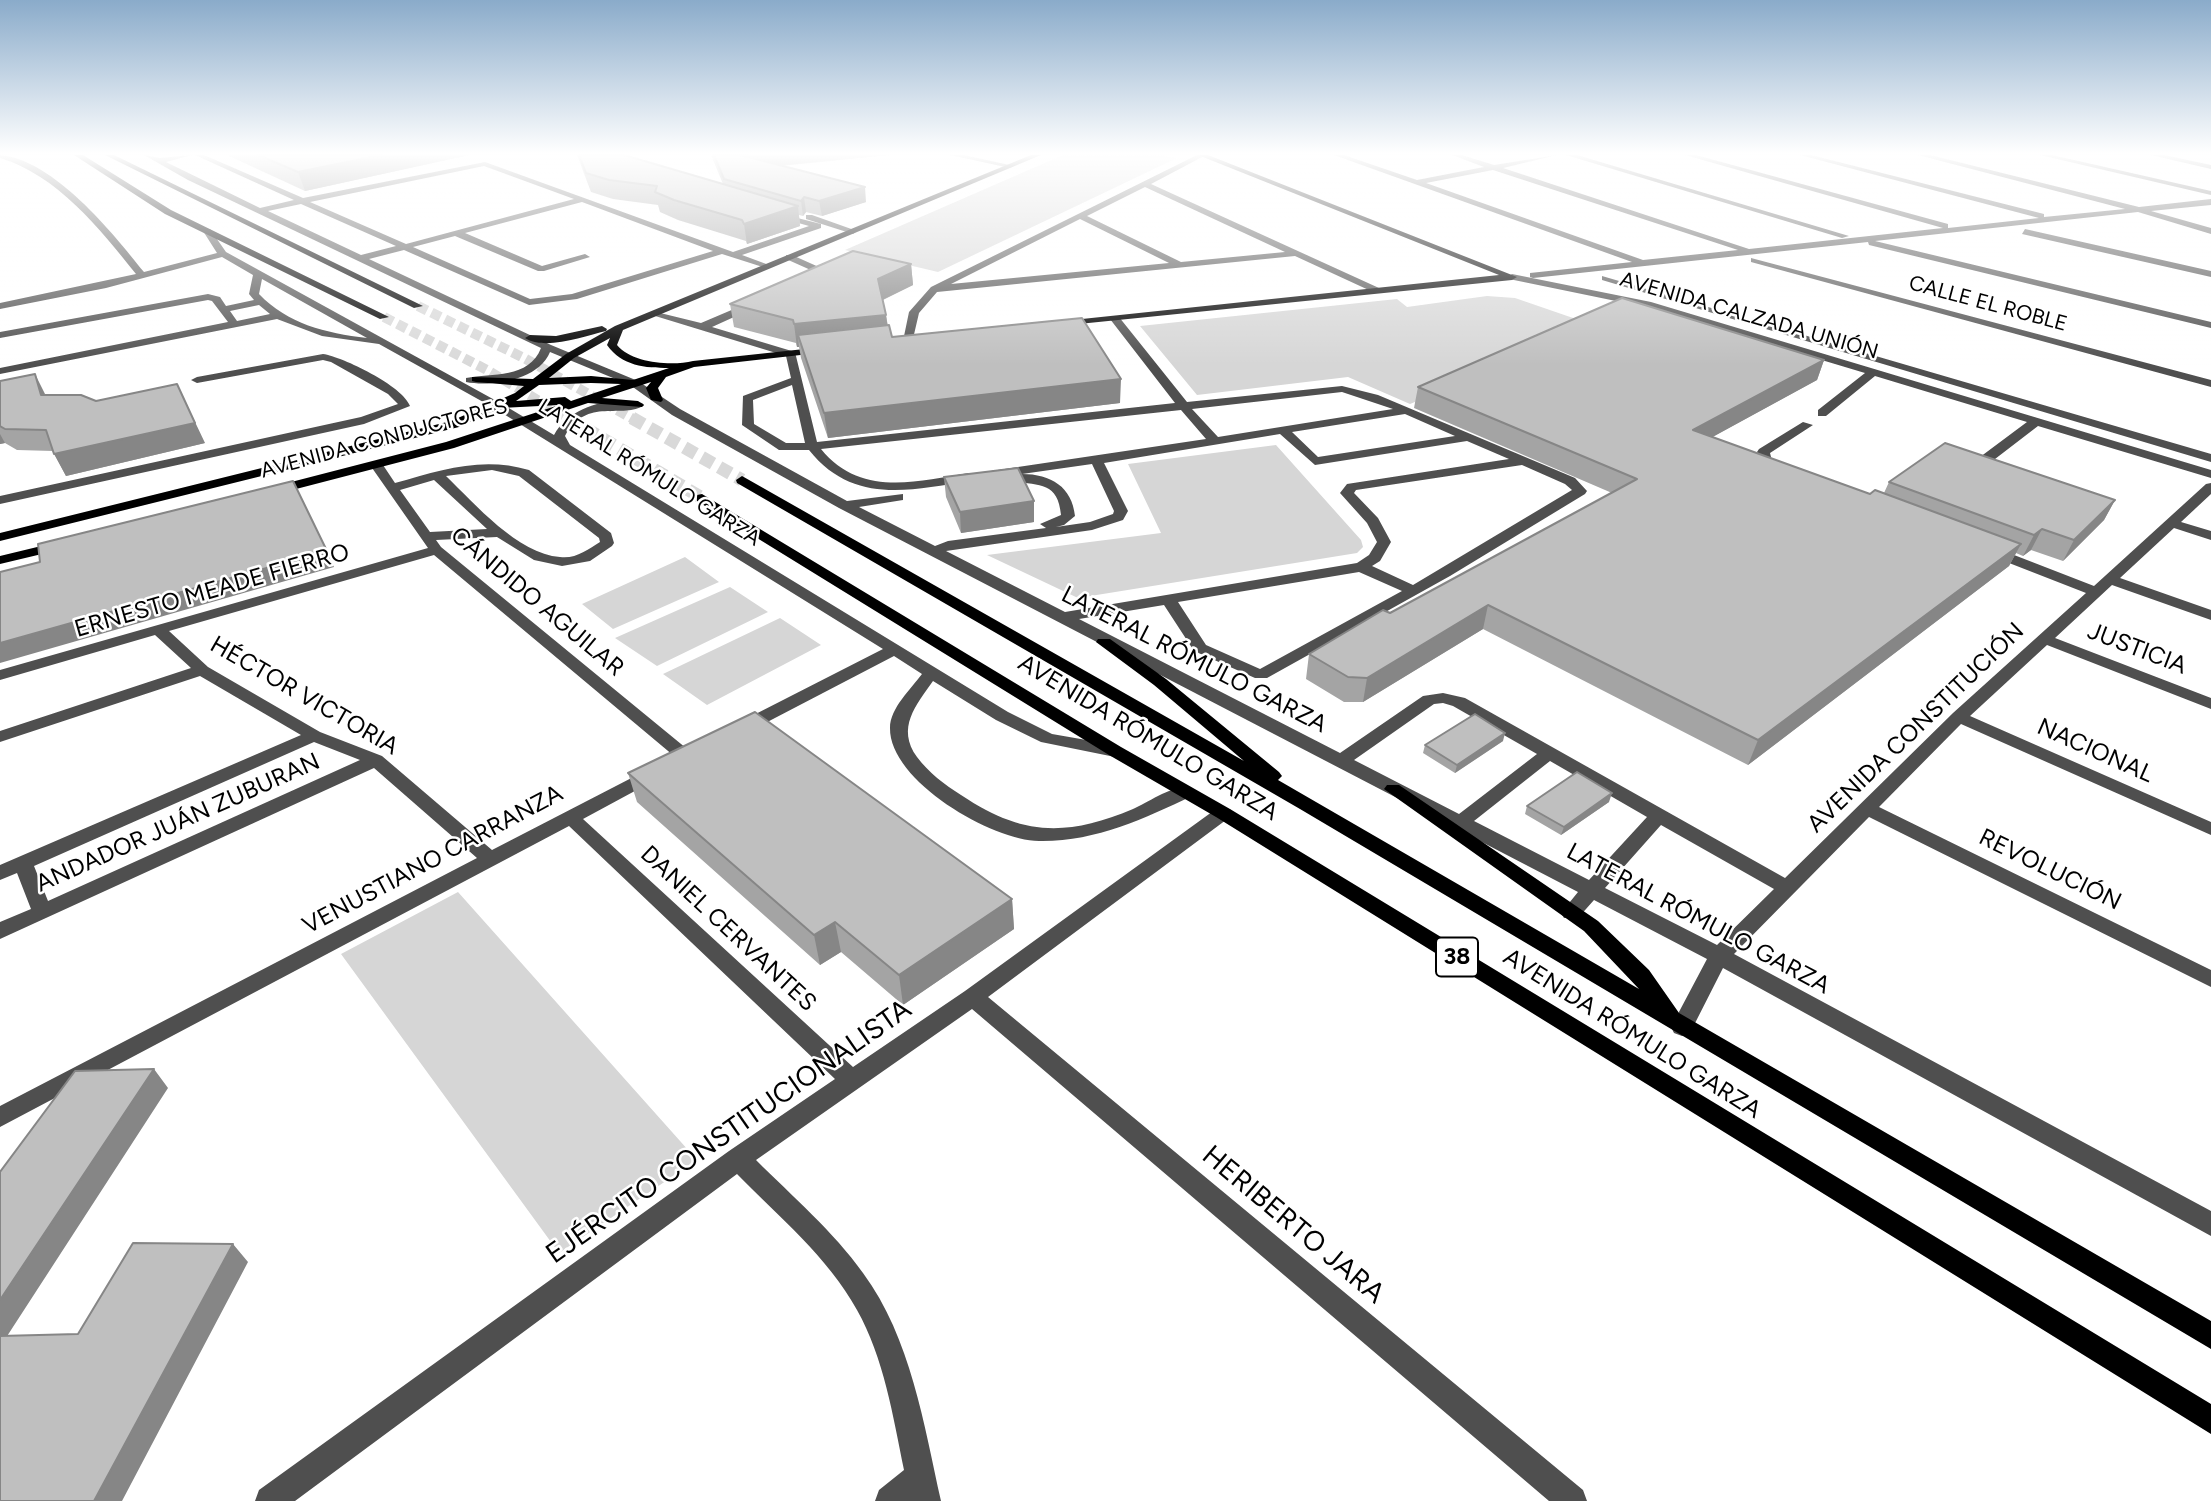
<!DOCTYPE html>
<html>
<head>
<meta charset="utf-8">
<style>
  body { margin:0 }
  canvas { display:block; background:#fff }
</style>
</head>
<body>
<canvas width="2211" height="1501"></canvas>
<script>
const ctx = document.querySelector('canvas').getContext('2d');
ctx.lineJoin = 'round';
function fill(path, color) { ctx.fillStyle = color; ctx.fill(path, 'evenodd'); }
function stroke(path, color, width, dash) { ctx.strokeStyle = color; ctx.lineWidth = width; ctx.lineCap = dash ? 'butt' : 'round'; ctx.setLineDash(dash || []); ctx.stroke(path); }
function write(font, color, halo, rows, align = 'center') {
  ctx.font = font + ' Figtree,sans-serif'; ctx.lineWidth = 5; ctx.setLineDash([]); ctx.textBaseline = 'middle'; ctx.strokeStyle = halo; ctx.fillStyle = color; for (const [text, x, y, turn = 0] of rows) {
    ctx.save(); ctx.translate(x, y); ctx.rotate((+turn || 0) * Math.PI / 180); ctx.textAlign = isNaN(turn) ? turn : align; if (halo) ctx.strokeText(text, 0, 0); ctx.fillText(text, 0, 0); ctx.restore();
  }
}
const green = new Path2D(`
  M1063,155H1158L1177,158L938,272L845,250Z
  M1487,296L1515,298L1576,319L1582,333L1410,404L1348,377L1197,395L1140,326L1397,299L1407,307Z
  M1276,445L1361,540L1363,547L1357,553L1078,598L987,555L1161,533L1128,464Z
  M685,557L719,582L613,629L582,604Z
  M730,587L768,612L657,666L615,638Z
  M780,618L821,645L707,705L663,674Z
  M458,892L697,1160L559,1253L341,954Z`);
const majorTunnelFar1 = new Path2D(`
  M418,306L524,358L635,420
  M384,317L487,370L571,420`);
const majorTunnel = new Path2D(`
  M568,418L702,498
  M632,418L742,480`);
const minor = new Path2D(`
  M0,155C54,160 112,232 144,272L217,253L203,231L210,229L226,252L502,404L554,435C570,406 611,396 642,403L644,405C624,420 586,396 565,436L570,445L1008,712L1052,734L1115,745L1124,751L1115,757L1041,742L996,720L933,681C916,705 896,728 917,757C928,772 945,785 961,795C1022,836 1066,837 1133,809C1149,802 1175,783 1192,788L1195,792L1192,796C1143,819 1095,842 1039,841C993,841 889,781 890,728C890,708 911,689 922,674L894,656L750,731H738L735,727L738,723L883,649L494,408L379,344L322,336L277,319L0,374V368L228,322L212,301L208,300L0,338V332L208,294L220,297L226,306L254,300L249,294L253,275L222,257L106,288L0,309V303L136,274C100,229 57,175 0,158ZM262,279L367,338C325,333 288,324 259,294ZM259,305L270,314L237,321L230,311Z
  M144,155L160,158L192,155L166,162L260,208L294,200L195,155H204L303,198L485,162L733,252L809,226L774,216V212L821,224V228L742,255L769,265V269L722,254L577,299L529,305L404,250L369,259L551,345L638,381L680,409L847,501L903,494V500L859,507L935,546L948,541L1046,528L1040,524L1061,515C1058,482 1040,486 1014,481V475L991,477V471L1206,439L1181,410L821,449C860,497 915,482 969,473L975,477L969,481C908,491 852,504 809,450H779L742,425L743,396L791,378L786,356L652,315V311L701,323L748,303H756V307L712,327L795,352L817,442L1175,403L1110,319L1115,316L1119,317L1187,402L1342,386L1378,395L1575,478L1587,491L1585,494L1450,576L1267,678H1255L1194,651L1164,605L1079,619L1340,753L1423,696L1443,693L1465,698L1785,878L1953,713L2086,593L1986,554V548H1996L2094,586L2206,484L2211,483V494L2181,522L2211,531V540L2174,528L2120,578L2211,610V620L2112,585L2055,638L2211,698V709L2047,645L1970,716L2211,822V835L1961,724L1879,807L2211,970V987L1869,817L1734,954L2211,1211V1236L1723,968L1690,1033L1682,1036L1674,1033L1671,1027L1707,959L1594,900L1578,918H1564L1561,913L1578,892L839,508L672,415L630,385L550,352C539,380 492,387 466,382V378C492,373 529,379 541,348L188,180ZM484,166L574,199L406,244L310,202ZM582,202L713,251L572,294L530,299L413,247L455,236L538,271H544L590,257L585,254L542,266L465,233ZM301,204L396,246L361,255L268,211ZM792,385L805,443H786L754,424L753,400ZM1342,392L1393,409L1218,437L1192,409ZM1405,414L1455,436L1318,457L1292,432ZM1280,434L1315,465L1467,441L1509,459L1347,484L1340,493L1367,523L1377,542L1369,555L1357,563L1065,612L946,551L1092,530L1123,520L1128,511L1104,463ZM1092,464L1114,511L1113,514L1090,522L1056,527L1064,525L1075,516C1072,487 1051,474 1022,474ZM1522,465L1565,484L1572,490L1413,585L1372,566L1380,561L1391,542L1378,518L1354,493L1356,490ZM1359,572L1402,591L1260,669L1206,645L1178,602ZM1443,703L1453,706L1537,754L1459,814L1354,760L1434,704ZM1550,761L1647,817L1589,880L1474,821ZM1661,825L1774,889L1717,945L1605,888Z
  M950,155H964L1014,166L1010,168Z
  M1197,155H1206L1151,184L1379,288V292H1373L1295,256L937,292L919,313L912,343L903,341L909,312L931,287ZM1145,187L1285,252L1181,262L1087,216ZM1080,219L1169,263L951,284Z
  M1334,155H1344L1417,180L1484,167L1452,155H1462L1494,165L1557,155L1503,168L1749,249L1943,228L1685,155H1696L1948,224V228L2039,218L1800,155H1811L2044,214V217L2125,209L1918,155H1930L2139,207L2211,199V205L2151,211L2211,228V234L2138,212L1875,241L2211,322V328L1869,245L1868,242L1533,278L1530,277V273L1632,262ZM1493,170L1738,250L1643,260L1426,183Z
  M1566,155H1577L1849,236L1842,238Z
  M2040,155H2052L2211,191V195Z
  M2151,155H2164L2211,165V169Z
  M806,215H812L857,231L853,234L806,219Z
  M2025,229L2211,271V277L2022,234Z
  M786,255H792L821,268L820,277L809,283H803V279L813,271L786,259Z
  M1751,258L2211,380V387L1751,262Z
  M1512,274L1651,302L2211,470V478L2038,426L1982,469H1972V463L2027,422L1875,376L1826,416H1818V410L1865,373L1645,307L1509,279L1507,277Z
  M1602,276L2211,454V462L1602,280Z
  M323,354C343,357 403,386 410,406L364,424L0,504V496L361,417L398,404L388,394L331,362L323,360L197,383L191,380L197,377Z
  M1803,422L1813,425L1770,453L1772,461L1784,470L1783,473H1773L1762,466L1757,452L1759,449Z
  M376,461L381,462L395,483C441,470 482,456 529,470L611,533L614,543L612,546L590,561L562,566L534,560L497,537L436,540L441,547L692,753L695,757L692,761H680L434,555L169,631L208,667L320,732L382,756L492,850L645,771H657L660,775L657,779L583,819L853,1067L965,991L1216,809H1230L1232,813L1230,817L988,997L1583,1490L1587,1501H1549L972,1009L756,1160C793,1197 833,1231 863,1273C911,1338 924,1425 941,1501H875L879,1490L904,1470C893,1416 884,1358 857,1310C828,1257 779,1217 737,1174L295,1501H255L259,1490L729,1151L835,1079L569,826L0,1127V1106L477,858L374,768L0,939V922L31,909L17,873L0,880V865L301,735L200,676L0,742V731L191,668L155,635L0,680V670L428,548L370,465ZM492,470L519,476L599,538L600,542C587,550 576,559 560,557C518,554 475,504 446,476ZM434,480L487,529L430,532L400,490ZM314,742L360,760L48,901L34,866Z`);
const major = new Path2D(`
  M74,155H83L171,210L389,317L380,319L165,214Z
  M105,155H114L423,306L414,308Z
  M1031,155H1041L623,330L617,345C633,364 673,366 693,361L823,347L827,348V352L694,367L666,377L658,388L663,400L661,402L651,400L646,388L651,382L602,398L638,401L644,405L642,407L588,403L454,448L273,495L266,491L268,488L446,442L559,405L501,408L459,427L0,541V533L451,421L515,393L524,386L476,382L472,381V377L533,379L566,354L615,326ZM610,338L607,345C622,366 645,368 669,368L633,380L591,376L549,378L574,358ZM591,383L621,384L571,401L565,397L516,401L539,385Z
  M1198,155H1208L1517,277L1512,280L1059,326V322L1063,321L1499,275Z
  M602,326L607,329L606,331C584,336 545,351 525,338L530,335L556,336Z
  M742,476L1244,761L1154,685L1096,642L1098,639H1110L1166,679L1279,772L1282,776L1278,780L1639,989L1584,931L1384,789L1387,785H1399L1598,921L1649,970L1679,1013L2211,1321V1349L1300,809L737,483L736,480Z
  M702,494L1121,747L1230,809L2211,1404V1434L1216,817L1109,755L697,501V495Z
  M62,541L69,545L67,548L0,564V556Z`);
const wall = new Path2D(`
  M227,155H469L305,191Z
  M577,155H624L723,184L711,155H889L781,166L866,202L822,216L806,212L803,216L799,215L800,226L747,244L746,241L678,220L660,212L658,205L613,199L591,192Z
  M911,264L913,285L883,300L888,326L892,337L1120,403L828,438L801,358L799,347H797L796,343L734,327L730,304Z
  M1824,360L1817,380L1712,437L1870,494L1884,493L1889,482L2115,500L2104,520L2063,561L2031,550L2023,556L2016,553L2009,566L1748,765L1483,629L1363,702H1344L1306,679L1309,654L1390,613L1612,493L1414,408L1418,387Z
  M0,381L46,395L96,401L205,443L66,476L53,451L17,450L5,443L0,444Z
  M944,477L1034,501V522L961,533L946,497Z
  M1503,741L1455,773L1423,753L1425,745Z
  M628,773L1012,899L1014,929L903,1005L841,952L820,965L637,802Z
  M1609,802L1561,835L1525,814L1527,806Z`);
const shadedWall = new Path2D(`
  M381,155H469L305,191L298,172Z
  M740,155H889L743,169Z
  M865,187L866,202L822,216L819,201Z
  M804,197L806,212L803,216L801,201Z
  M798,206L800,226L747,244L744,224Z
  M911,264L913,285L880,301L878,279Z
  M886,315L889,337L798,335L799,347H797L794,324Z
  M1824,360L1817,380L1687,451L1693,430Z
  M35,374L45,394L52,415L41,395Z
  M1121,379L1120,403L828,438L824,413Z
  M177,384L205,443L66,476L54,454Z
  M0,434L5,443L0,444Z
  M2115,500L2104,520L2063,561L2074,540Z
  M1034,501V522L961,533L960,512Z
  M2042,529L2031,550L2023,556L2034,535Z
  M2021,544L2009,566L1748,765L1758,740Z
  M327,551L334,567L0,663V643Z
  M1488,605L1483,629L1363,702L1367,678Z
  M1505,733L1503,741L1455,773L1457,765Z
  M1612,793L1609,802L1561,835L1564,827Z
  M1012,899L1014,929L903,1005L899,975Z
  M835,922L841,952L820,965L814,935Z
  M154,1069L168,1088L0,1347V1300Z
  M233,1244L248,1262L122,1501H94Z`);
const building = new Path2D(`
  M258,155H381L298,172Z
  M579,155H624L798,206L744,224L742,220L674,200L655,192L657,186L609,180L586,173Z
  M714,155H748H740L865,187L819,201L804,197L801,201L724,179Z
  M853,251L911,264L878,279L886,315L794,324L793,320L730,304Z
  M1622,298L1824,360L1693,430L1870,494L1875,490L2021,544L1758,740L1488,605L1367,678L1348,677L1309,654L1383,610L1390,613L1637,479L1418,387Z
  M1082,318L1121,379L824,413L798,335L889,325L892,337Z
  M35,374L41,395H81L96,401L177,384L195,423L54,454L46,430L5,429L0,426V381Z
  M1945,443L2115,500L2074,540L2042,529L2034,535L1889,482Z
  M1018,468L1034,501L960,512L944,477Z
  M293,481L327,551L0,643V572L40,562L38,544Z
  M755,712L1012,899L899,975L835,922L814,935L628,773Z
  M1475,714L1505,733L1457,765L1425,745Z
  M1577,772L1612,793L1564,827L1527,806Z
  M154,1069L0,1300V1172L75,1071Z
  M133,1243L233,1244L94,1501H0V1336L78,1334Z`);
const farStreetnames = [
  ["CALLE EL ROBLE",1988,304,15],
  ["AVENIDA CALZADA UNIÓN",1749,316,16],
  ["AVENIDA CONDUCTORES",384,439,-15],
  ["LATERAL RÓMULO GARZA",649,473,32]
];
const shields = [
  [1457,957,42]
];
const shieldNames = [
  ["38",1457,957]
];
const streetNames = [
  ["ERNESTO MEADE FIERRO",212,591,-16],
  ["CÁNDIDO AGUILAR",537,602,40],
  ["JUSTICIA",2137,649,21],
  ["LATERAL RÓMULO GARZA",1194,660,27],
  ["HÉCTOR VICTORIA",304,696,30],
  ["AVENIDA CONSTITUCIÓN",1916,728,-44],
  ["AVENIDA RÓMULO GARZA",1148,738,31],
  ["NACIONAL",2095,751,24],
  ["ANDADOR JUÁN ZUBURAN",178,823,-24],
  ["VENUSTIANO CARRANZA",433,860,-28],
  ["REVOLUCIÓN",2050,870,26],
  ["LATERAL RÓMULO GARZA",1698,919,28],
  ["DANIEL CERVANTES",728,929,43],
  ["AVENIDA RÓMULO GARZA",1632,1034,32]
];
const nearStreetnames = [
  ["EJÉRCITO CONSTITUCIONALISTA",729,1132,-35],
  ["HERIBERTO JARA",1293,1225,40]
];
fill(green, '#d6d6d6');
stroke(majorTunnelFar1, '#d9d9d9', 10, [10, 5]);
stroke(majorTunnel, '#d9d9d9', 13, [13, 7]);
fill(minor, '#4f4f4f');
fill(major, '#000');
fill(wall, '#a4a4a4');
fill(shadedWall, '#868686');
fill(building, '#bfbfbf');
stroke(building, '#868686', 2);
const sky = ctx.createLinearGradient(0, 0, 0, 365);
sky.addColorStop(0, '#8aabca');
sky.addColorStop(0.42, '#fff');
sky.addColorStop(1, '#ffffff00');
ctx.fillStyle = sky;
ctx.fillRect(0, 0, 2211, 365);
write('21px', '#000', '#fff', farStreetnames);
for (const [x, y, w] of shields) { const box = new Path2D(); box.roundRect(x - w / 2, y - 19.5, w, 39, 5); ctx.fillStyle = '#fff'; ctx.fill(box); stroke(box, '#000', 2); }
write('bold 23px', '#000', null, shieldNames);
write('24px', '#000', '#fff', streetNames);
write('28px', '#000', '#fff', nearStreetnames);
</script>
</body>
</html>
